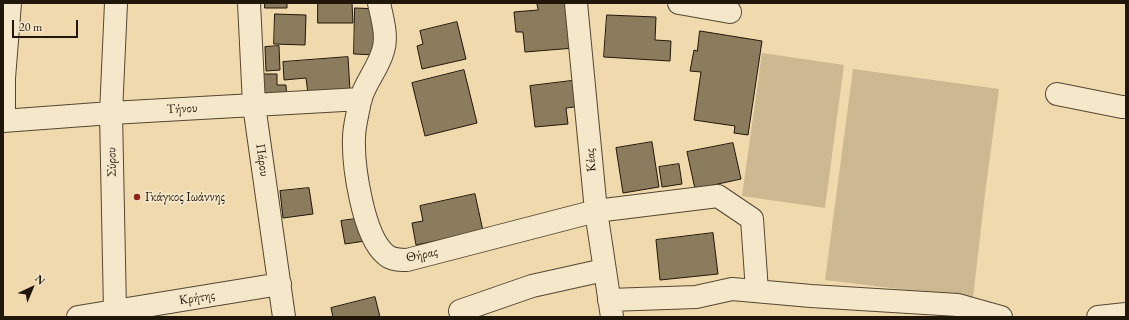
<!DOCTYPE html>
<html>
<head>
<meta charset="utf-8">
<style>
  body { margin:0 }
  #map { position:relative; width:1129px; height:320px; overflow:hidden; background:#f0daad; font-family:"EB Garamond",serif }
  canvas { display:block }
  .frame { position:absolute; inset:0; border:4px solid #201609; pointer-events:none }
  .north { position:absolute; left:12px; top:268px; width:40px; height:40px; -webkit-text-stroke:3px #f5e7ca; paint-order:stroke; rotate:44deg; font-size:11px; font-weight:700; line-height:16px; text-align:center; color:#201609 }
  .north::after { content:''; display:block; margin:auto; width:14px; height:18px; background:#201609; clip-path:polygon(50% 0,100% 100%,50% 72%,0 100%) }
  .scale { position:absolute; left:12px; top:20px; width:66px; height:18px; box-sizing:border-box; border:2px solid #201609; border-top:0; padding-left:5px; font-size:12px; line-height:14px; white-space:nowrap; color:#201609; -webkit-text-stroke:3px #f5e7ca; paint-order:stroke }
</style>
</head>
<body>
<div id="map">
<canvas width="1129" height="320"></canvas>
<div class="frame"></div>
<div class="north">N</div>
<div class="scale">20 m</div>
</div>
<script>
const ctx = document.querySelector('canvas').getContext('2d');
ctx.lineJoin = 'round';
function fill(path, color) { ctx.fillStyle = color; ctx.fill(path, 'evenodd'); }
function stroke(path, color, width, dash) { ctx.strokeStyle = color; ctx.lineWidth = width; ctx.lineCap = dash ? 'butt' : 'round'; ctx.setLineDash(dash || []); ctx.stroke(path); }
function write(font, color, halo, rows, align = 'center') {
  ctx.font = font + ' "EB Garamond",serif'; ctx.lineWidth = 3.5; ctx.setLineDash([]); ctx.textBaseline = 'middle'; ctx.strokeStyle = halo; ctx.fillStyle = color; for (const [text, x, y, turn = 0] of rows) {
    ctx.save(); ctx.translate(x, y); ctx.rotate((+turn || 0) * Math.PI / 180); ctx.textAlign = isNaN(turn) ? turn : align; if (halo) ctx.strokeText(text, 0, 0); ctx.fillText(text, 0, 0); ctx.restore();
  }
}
const green = new Path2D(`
  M762,53L844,65L825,208L742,196Z
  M853,69L999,89L985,194L973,298L825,280Z`);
const building = new Path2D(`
  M265,3H287V8H265Z
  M318,3H352L353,23H318Z
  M537,3H571L574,48L525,52L523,32H516L514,12L538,10Z
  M355,8L378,9L377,55L354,54Z
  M275,14L306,15L305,45L274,44Z
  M607,15L656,17L655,40L671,41L670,61L604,57Z
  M457,22L466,59L422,69L417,46L423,44L420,31Z
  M700,31L762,41L748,135L734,133L735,126L694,120L701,72L690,71L694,50L697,51Z
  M279,46L280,70L266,71L265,47Z
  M348,57L350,91L308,94L306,78L284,80L283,62Z
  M464,70L477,123L425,136L412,83Z
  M262,74H277V85H286L287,100L262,101Z
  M579,80L582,106L566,108L568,124L535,127L530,86Z
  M652,142L659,187L623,193L616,148Z
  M733,143L741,179L695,189L687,152Z
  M679,164L682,184L662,187L659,167Z
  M309,188L313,214L283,218L280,191Z
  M475,194L483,231L416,245L412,223L423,221L420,206Z
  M362,218L365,241L345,244L341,221Z
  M713,233L718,274L660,280L656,240Z
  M375,297L380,317H333L331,308Z`);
const minor = new Path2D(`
  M249,3L254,105L284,317
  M379,3C382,18 388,36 383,51C378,69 364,84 360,101C358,113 354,126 354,138C353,166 363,235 385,254C391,260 399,260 407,260L596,211L718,196L752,219L757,291
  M576,3L596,211L612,317
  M679,3L730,12
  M1057,94L1122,107H1126
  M3,121L111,113L361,99
  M4,121V78L10,3
  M609,300L696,297L732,289L811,296L958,305L1001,317
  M460,311L532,286L604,270
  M78,317L280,284
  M107,317L115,311L111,113L116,3
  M1098,317L1126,314`);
const markers = [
  [137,197,4,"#8f2418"]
];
const streetNames = [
  ["Τήνου",182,109,-3],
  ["Πάρου",262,160,82],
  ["Κέας",591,160,-95],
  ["Σύρου",112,162,-91],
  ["Θήρας",422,255,-12],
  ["Κρήτης",197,298,-9]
];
const poiNames = [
  ["Γκάγκος Ιωάννης",145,197]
];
fill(green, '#cdb991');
fill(building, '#8c7c5e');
stroke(building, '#201609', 1);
stroke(minor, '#544732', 24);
stroke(minor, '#f5e7ca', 22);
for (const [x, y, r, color] of markers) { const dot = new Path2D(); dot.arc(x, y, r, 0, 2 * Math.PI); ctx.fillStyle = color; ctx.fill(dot); stroke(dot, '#f5e7ca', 1.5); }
write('13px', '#201609', '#f5e7ca', streetNames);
write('13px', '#201609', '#f5e7ca', poiNames, 'left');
</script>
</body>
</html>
